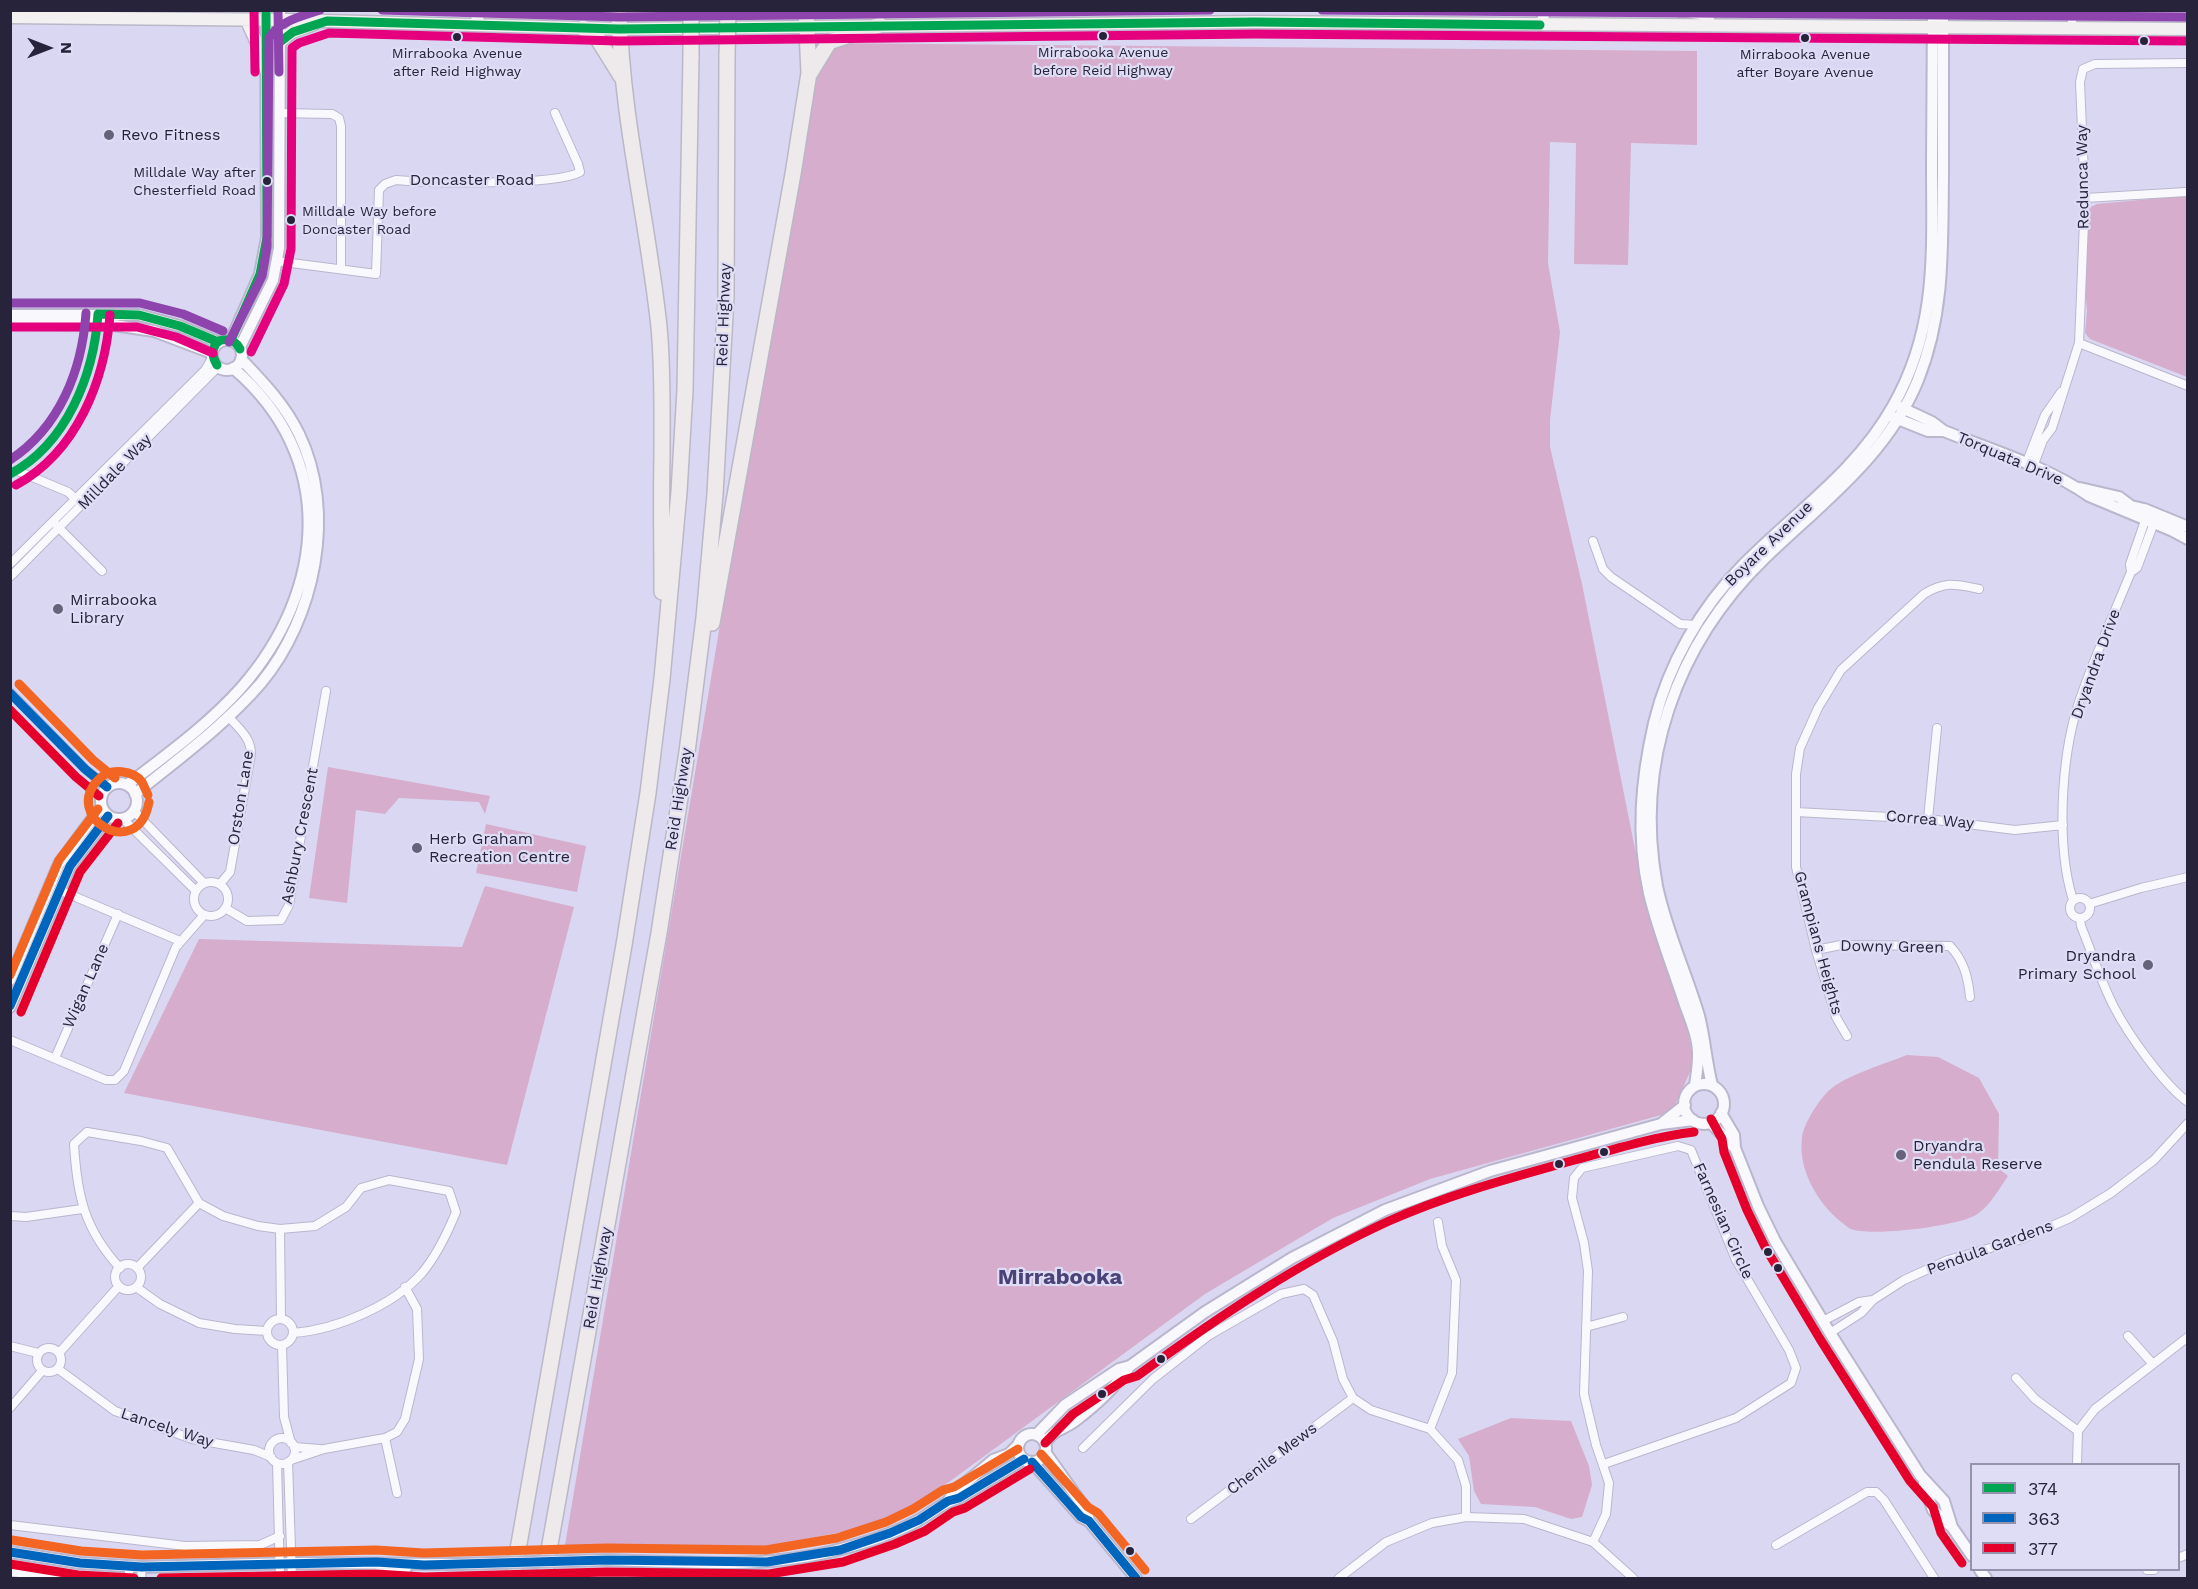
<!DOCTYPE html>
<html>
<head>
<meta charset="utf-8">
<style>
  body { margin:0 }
  #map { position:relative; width:2198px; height:1589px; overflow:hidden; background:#dad7f2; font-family:"Work Sans",sans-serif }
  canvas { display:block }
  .frame { position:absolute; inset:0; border:12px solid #26233a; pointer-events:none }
  .legend { position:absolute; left:1970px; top:1463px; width:210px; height:108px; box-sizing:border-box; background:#dfddf6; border:2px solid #9593ab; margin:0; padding:8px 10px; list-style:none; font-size:18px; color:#26233a }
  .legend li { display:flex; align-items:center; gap:12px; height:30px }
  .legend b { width:30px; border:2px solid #9593ab }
  .north { position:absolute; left:18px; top:18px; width:60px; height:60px; -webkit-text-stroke:4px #dfddf6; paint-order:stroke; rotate:90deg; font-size:16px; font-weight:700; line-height:24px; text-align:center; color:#26233a }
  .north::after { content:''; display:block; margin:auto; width:21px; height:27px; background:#26233a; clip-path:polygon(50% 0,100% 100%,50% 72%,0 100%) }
</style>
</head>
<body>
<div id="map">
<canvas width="2198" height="1589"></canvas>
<div class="frame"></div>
<ul class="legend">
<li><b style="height:8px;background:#00a651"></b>374</li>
<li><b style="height:8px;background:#0065bd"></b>363</li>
<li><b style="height:8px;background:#e4002b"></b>377</li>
</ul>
<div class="north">N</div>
</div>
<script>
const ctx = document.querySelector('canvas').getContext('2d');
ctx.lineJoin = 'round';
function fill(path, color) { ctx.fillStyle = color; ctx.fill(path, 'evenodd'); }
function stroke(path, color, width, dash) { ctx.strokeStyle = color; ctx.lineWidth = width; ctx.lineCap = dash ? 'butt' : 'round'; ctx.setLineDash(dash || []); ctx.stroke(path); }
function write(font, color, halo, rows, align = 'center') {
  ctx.font = font + ' "Work Sans",sans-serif'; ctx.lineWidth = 4.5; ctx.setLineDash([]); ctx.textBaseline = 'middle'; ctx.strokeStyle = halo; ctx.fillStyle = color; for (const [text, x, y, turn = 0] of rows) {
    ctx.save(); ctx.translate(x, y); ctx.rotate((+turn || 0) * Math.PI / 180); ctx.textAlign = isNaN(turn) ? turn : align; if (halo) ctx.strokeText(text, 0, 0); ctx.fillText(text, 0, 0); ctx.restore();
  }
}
const green = new Path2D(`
  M818,43L1697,51V145L1631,143L1628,265L1574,264L1576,143L1550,142L1548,263L1560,332L1550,420V447L1582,584L1635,849L1686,1024L1694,1063L1672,1112L1430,1179L1333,1218L1205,1294L949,1482L883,1524L759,1548L564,1551Z
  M2171,197H2187V377L2090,339L2085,333L2087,311L2085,288L2087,215L2091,207L2097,204Z
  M328,767L490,796L485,814L479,802L399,798L385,814L356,810L347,903L309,898Z
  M486,824L586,846L577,892L476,873Z
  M485,886L574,907L507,1165L124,1093L199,939L462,947Z
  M1907,1055L1938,1057L1979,1078L1999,1114L1998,1168L2008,1176C1999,1189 1990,1206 1976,1215C1958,1226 1871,1237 1851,1229C1848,1228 1843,1223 1840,1221C1817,1202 1798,1169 1802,1138C1803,1124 1821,1096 1832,1088C1848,1075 1887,1063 1907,1055Z
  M1511,1418L1571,1421L1589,1466L1592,1485L1582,1517L1571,1519L1535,1507L1481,1504L1474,1491L1469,1456L1458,1439Z`);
const minor = new Path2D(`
  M2072,28V10
  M279,113L332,114L339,118L341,126V269
  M2085,198L2186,192
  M276,261L376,274L379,190L385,184L396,180C429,183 556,186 580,172L578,164L555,113
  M2079,343L2188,386
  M2026,464L2045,415L2061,392
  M2033,467L2043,440L2052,428L2079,343L2085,198L2080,82L2083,69L2095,64L2188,63
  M18,471L68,492L79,502
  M56,525L102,571
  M1593,541L1603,569L1611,577L1680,624L1696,625
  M10,564L205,370L212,358
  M2131,572L2137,568L2155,520
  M10,577L218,367
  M10,692L85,769L107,787
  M134,811L204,883
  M1796,812L1928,819L2015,830L2063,825
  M123,819L196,891
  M1928,819L1937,728
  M194 899a17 17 0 1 1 34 0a17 17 0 1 1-34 0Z
  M220,884L230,872L251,754C251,737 238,728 228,716
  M59,890L180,941
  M2070 908a10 10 0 1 1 20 0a10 10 0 1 1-20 0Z
  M2073,900C2056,846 2061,759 2078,705C2093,660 2113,616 2131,572L2130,564L2147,515
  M2089,904L2141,888L2188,877
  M225,908L247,921L281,920L289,905L326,691
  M2080,918L2081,926C2092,953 2101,982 2114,1007C2128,1034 2164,1085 2188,1102
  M1816,950L1841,945L1950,946C1964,961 1968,977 1970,997
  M1847,1036L1836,1017L1816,950L1796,867V774L1800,748L1818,708L1841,670L1924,594C1946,581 1955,584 1979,589
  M10,1040L106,1080H115L124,1071L176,947L204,915
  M55,1058L118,914
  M10,1216L26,1217L82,1209
  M280,1229L281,1319
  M115 1277a13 13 0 1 1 26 0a13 13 0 1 1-26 0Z
  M120,1268C84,1229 77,1195 74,1144L87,1132L141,1141L167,1148L199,1203L223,1216L258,1226L280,1229L315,1226L346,1207L361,1188L389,1180L449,1191L456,1212C447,1234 437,1255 422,1273C393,1306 335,1330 293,1333
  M137,1268L199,1203
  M136,1287L160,1304L199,1323L235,1329L267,1331
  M267 1332a13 13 0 1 1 26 0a13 13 0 1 1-26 0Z
  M1823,1321L1859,1302L1873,1300
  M1586,1327L1623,1317
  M1830,1333L1861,1313L1873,1300L1904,1280L1948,1260L2022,1239L2070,1218L2111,1193L2154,1160L2188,1123
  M2128,1336L2152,1363
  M282,1345L284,1417L291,1443
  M10,1346L38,1353
  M37 1360a12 12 0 1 1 24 0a12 12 0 1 1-24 0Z
  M59,1353L119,1286
  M58,1369L115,1411L192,1439L254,1450L271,1457
  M2016,1378L2035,1399L2078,1431
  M10,1408L42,1371
  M1430,1429L1452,1373L1456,1280L1442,1246L1438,1222
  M385,1438L397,1493
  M269 1451a13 13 0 1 1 26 0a13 13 0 1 1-26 0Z
  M294,1447L320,1449
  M1083,1448L1153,1379L1208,1336L1281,1294L1304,1289L1313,1295L1333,1341L1343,1379L1353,1398L1371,1410L1430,1429L1458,1460L1466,1486V1517
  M291,1460L324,1449L385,1438L397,1432L405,1419L419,1359L417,1309L405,1287
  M288,1462L292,1578
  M277,1463L280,1578
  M2077,1464L2078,1431L2095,1409L2188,1337
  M1191,1519L1353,1398
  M10,1525L185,1546L260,1545L280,1536
  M1593,1542L1606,1514L1609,1483L1596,1445L1584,1394L1588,1271L1584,1243L1572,1198L1574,1178L1582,1168L1678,1146L1691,1150L1736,1260L1789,1350L1796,1368L1791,1383L1736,1418L1604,1464
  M1776,1545L1867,1492H1876L1884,1500L1934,1578
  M2178,1558L2188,1554
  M2147,1570H2154
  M129,1578V1566
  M141,1578L142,1567
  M1339,1578L1386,1542L1432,1523L1466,1517L1524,1519L1593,1542L1633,1578`);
const tertiary = new Path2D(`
  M10,315H139L180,326L218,342
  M10,324L114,325L154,331L212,353
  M231,340L260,274L267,237L266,10
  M212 355a15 15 0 1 1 30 0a15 15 0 1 1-30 0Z
  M240,347L273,280L279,248L280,10
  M1900,407L1932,422L1944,431C1991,450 2048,467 2089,496L2173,531L2188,539
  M1893,417L1928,431H1944
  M2080,488L2119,497L2131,506L2144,509L2188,527
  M101 801a18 18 0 1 1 36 0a18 18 0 1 1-36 0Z
  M127,785C166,755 208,725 241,688C327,590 338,457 233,368
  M135,794C178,759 225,725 261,683C315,618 337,512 299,434C285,405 264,383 241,359
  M10,980L59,864L101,807
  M10,1007L70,866L108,816
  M1684 1104a20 20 0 1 1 40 0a20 20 0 1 1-40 0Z
  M1712,1085C1706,1062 1705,1039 1699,1016C1686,972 1666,930 1657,886C1634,763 1676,644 1765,558C1822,503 1887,456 1918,380C1945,313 1942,247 1943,176C1943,121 1943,66 1943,10
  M1695,1086C1696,1076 1698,1067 1698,1057C1699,1040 1691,1021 1685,1005C1673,968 1658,931 1649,893C1636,835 1641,780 1654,723C1668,665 1701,607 1743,565C1795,512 1856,472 1893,406C1938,327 1932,252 1932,164C1932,113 1933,62 1933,10
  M1721,1113L1734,1135L1735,1148L1758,1206L1775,1241L1830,1333L1920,1475L1944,1501L1952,1527
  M1710,1122L1735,1148
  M1661,1124L1685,1105
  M1018 1448a14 14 0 1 1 28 0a14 14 0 1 1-28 0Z
  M1036,1435L1065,1405L1119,1369L1130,1366L1205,1312L1292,1258L1385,1210L1490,1171L1661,1124L1693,1120
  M1045,1443C1054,1429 1063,1430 1075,1421C1095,1406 1116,1386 1130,1366
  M1924,1484L1933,1510L1952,1527L1972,1556
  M948,1501L956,1490L974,1476L993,1460L1009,1454L1019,1444
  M10,1552L80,1563L142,1567L291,1563L459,1564
  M607,1560C685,1562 766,1570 841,1549C868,1542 895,1533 919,1520C933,1512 943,1502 959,1498L1024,1459
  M1980,1570L1986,1578
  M10,1571L80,1578
  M323,1578L376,1574L406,1568`);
const secondary = new Path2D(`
  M1540,25L1546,10
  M1045,1452L1087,1511L1089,1521L1136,1578
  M1032,1462L1081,1517L1089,1521`);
const primary = new Path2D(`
  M1679,10L1707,14L1709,25
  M10,17L288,20L619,29L1255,22L2188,29
  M247,21L261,52L267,73
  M477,25L478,10
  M280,42L292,32L314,24`);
const motorway = new Path2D(`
  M619,10C621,117 648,221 659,327C663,369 662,412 662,455C661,500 662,546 662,592
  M583,28L596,36L621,76
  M810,73L829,42L880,25
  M712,623L793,174L809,73L806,10
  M513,1578L624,945L648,793L662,679L679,492L685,390L691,56
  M544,1578L659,933L687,752L704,618L715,494L726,296L727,55`);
const tertiaryBridge = new Path2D(`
  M459,1564L607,1560`);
const motorwayBridge = new Path2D(`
  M727,55L728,10
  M691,56V10`);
const bus1 = new Path2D(`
  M280,42L293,32L327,21L619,29L1255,22L1540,25
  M98,314L139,315L180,326L218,342
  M231,340L260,274L267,237L266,10
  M217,365C212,356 211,349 218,341C228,338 235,339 240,349
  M10,474C67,444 94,374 98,314`);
const bus2 = new Path2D(`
  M10,693L85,769L107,787
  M10,1006L70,866L108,816
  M1032,1462L1081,1517L1089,1521L1136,1578
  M10,1552L80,1563L142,1567L376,1562L424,1565L607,1560L767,1562L840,1550L890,1533L919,1520L948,1501L959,1498L1024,1459`);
const bus3 = new Path2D(`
  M10,710L76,777L99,796
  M21,1012L80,872L118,823
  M1711,1119L1722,1139L1724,1152L1747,1210L1765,1247L1820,1339L1910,1481L1933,1507L1941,1533L1962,1563
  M1045,1443L1073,1414L1124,1380L1137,1376C1217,1318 1299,1262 1389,1221C1447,1195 1510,1178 1571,1161C1612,1150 1652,1137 1694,1132
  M10,1564L78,1575L134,1578
  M161,1578L376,1574L424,1577L607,1572L769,1574L843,1562L895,1544L925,1531L953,1512L965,1508L1030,1469`);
const bus4 = new Path2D(`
  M254,10L255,72
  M10,327H137L176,337L213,353
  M251,352L284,284L291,249L292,48L299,43L329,33L619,41L1255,34L2188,41
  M16,485C77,452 105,380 110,315`);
const bus5 = new Path2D(`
  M278,10L279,72
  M382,10L619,17L1210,10
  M1322,10L2188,17
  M10,303H140L183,314L223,331
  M229,342L262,276L267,247L269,38C279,21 302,16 320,10
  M10,460C60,427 82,370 86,313`);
const bus6 = new Path2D(`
  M19,684L93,760L115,778
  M148,795C146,791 144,786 142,782C133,770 111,768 100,778C59,816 138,864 149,802
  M10,975L59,860L98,809
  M1041,1454L1088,1507L1098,1513L1145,1570
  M12,1540L81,1551L142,1555L376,1550L424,1553L607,1548L766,1550L837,1538L886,1522L913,1509L943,1490L954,1487L1018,1449`);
const markers = [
  [1103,36,5,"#26233a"],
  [457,37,5,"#26233a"],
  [1805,38,5,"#26233a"],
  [2144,41,5,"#26233a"],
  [109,135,6,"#65627a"],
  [267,181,5,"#26233a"],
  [291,220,5,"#26233a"],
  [58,609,6,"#65627a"],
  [417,848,6,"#65627a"],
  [2148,965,6,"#65627a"],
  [1604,1152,5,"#26233a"],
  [1901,1155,6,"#65627a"],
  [1559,1164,5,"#26233a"],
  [1768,1252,5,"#26233a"],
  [1778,1268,5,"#26233a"],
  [1161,1359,5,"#26233a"],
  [1102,1394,5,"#26233a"],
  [1130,1551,5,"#26233a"]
];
const busNames = [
  ["Mirrabooka Avenue",1103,53],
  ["before Reid Highway",1103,71],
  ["Mirrabooka Avenue",457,54],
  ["after Reid Highway",457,72],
  ["Mirrabooka Avenue",1805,55],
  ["after Boyare Avenue",1805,73],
  ["Milldale Way after",256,173,"right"],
  ["Chesterfield Road",256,191,"right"],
  ["Milldale Way before",302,212,"left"],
  ["Doncaster Road",302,230,"left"]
];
const poiNames = [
  ["Revo Fitness",121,135],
  ["Mirrabooka",70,600],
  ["Library",70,618],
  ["Herb Graham",429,839],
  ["Recreation Centre",429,857],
  ["Dryandra",2136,956,"right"],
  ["Primary School",2136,974,"right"],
  ["Dryandra",1913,1146],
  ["Pendula Reserve",1913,1164]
];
const streetNames = [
  ["Redunca Way",2083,177,-91],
  ["Doncaster Road",472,180],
  ["Reid Highway",724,315,-88],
  ["Torquata Drive",2010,459,23],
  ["Milldale Way",115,472,-46],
  ["Boyare Avenue",1769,544,-44],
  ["Dryandra Drive",2096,664,-70],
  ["Orston Lane",241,798,-81],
  ["Reid Highway",679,799,-81],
  ["Correa Way",1930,820,5],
  ["Ashbury Crescent",300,836,-79],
  ["Grampians Heights",1818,943,75],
  ["Downy Green",1892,947,1],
  ["Wigan Lane",86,986,-66],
  ["Farnesian Circle",1723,1221,66],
  ["Pendula Gardens",1990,1248,-20],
  ["Reid Highway",598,1278,-80],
  ["Lancely Way",167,1428,18],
  ["Chenile Mews",1272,1459,-37]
];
const districtNames = [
  ["Mirrabooka",1060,1278]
];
fill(green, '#d6adcc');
stroke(minor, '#b9b6cd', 10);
stroke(tertiary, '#b9b6cd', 14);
stroke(secondary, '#b9b6cd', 14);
stroke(primary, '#bab8c7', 15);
stroke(motorway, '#bab8c7', 18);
stroke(minor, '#f9f9fd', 8);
stroke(tertiary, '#f9f9fd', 10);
stroke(secondary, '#f9f9fd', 10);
stroke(primary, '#f3f0f2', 12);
stroke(motorway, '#eee9ea', 15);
stroke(tertiaryBridge, '#b9b6cd', 14, []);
stroke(motorwayBridge, '#bab8c7', 18, []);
stroke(tertiaryBridge, '#f9f9fd', 10);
stroke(motorwayBridge, '#eee9ea', 15);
stroke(bus1, '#00a651', 9);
stroke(bus2, '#0065bd', 9);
stroke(bus3, '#e4002b', 9);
stroke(bus4, '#e5007d', 9);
stroke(bus5, '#8e44ad', 9);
stroke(bus6, '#f26522', 9);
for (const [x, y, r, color] of markers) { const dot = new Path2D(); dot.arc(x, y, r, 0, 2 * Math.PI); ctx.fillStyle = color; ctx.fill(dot); stroke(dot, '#dfddf6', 2); }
write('14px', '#26233a', '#dfddf6', busNames);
write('16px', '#26233a', '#dfddf6', poiNames, 'left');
write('16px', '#26233a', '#dfddf6', streetNames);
write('bold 22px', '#4b4377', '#dfddf6', districtNames);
</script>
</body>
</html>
